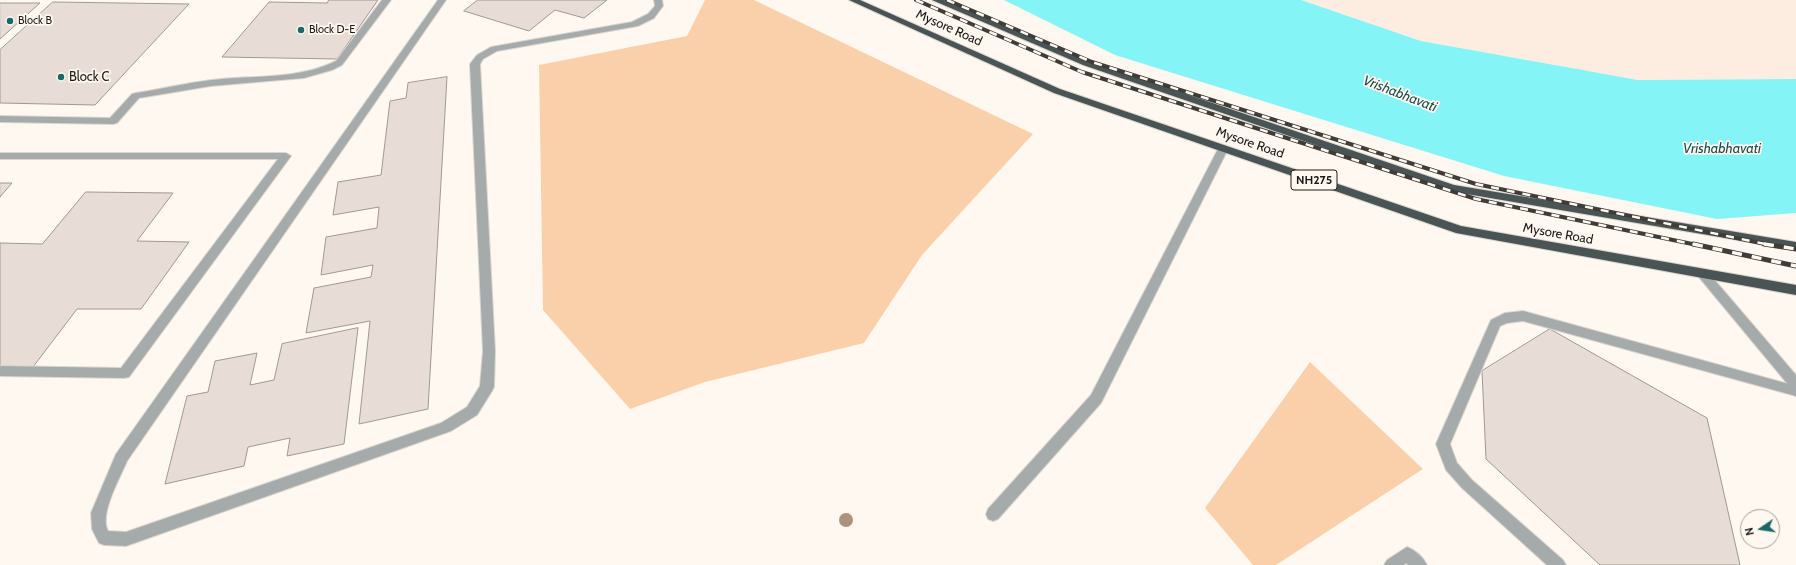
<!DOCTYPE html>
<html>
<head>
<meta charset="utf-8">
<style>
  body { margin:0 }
  #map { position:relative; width:1796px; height:565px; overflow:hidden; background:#fff8f1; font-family:Cabin,sans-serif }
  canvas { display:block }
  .north { position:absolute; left:1740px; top:509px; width:40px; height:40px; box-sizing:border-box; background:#fff8f1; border:1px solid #a5a09a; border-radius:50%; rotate:257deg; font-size:11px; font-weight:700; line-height:16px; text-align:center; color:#1e1b18 }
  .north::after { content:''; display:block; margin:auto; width:14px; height:18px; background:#1b686a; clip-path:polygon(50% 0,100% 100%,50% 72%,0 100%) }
</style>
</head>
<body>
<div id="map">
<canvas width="1796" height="565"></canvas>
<div class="north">N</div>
</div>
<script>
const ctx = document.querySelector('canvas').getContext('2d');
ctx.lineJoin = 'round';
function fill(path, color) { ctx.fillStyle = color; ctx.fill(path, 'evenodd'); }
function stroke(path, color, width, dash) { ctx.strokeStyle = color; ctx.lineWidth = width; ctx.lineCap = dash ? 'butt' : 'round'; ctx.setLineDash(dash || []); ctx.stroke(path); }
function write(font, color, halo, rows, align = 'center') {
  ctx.font = font + ' Cabin,sans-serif'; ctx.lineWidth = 3.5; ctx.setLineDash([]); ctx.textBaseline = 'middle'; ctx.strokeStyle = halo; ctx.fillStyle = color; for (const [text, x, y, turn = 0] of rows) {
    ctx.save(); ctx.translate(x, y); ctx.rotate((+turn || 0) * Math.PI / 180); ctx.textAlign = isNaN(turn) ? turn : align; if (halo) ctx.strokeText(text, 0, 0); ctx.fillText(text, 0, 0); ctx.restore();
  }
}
const built = new Path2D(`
  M1301,0H1796V79L1638,80L1421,41Z`);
const green = new Path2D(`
  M705,0H754L1033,134L922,255L864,343L705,382L630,409L543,310L539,65L687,36Z
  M1310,362L1423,469L1276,565H1253L1205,508Z`);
const water = new Path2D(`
  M1004,0H1301L1421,41L1638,80L1796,79V213L1717,219L1504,176L1115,55Z`);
const building = new Path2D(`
  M329,0H378L337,59L222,57L269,2L327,3Z
  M478,0H607L584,18L555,10L529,31L464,11Z
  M53,2L189,4L95,105L0,103V50Z
  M0,3H40L0,39Z
  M447,77L428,409L359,424L370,321L306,333L314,288L371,277L373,265L321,275L326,237L377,228L379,207L333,215L338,182L381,175L390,101L406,98L408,83Z
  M0,183H12L0,197Z
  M86,192L173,193L137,241L189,242L141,309H77L33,367L0,366V243L42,244Z
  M358,328L344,444L287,456L290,438L248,447L244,466L165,484L187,396L208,392L215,361L257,353L250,385L274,380L282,344Z
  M1550,329L1707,418L1740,565H1600L1486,459L1482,371Z`);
const lane = new Path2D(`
  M1223,146L1228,149L1101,403L998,519L993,521L988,519L986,514L988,509L1091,395L1218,149Z
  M1523,311L1796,386V396L1523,321L1507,323L1500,326L1450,444L1457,463L1472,480L1563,560L1566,565H1547L1462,488L1446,470L1436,444L1491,320L1505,313Z`);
const street = new Path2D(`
  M382,0H391L342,65L332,70L304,78L211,86L139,98L117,123L113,124L0,122V116L110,118L132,94L136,93C161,89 186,83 212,80C252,75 298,80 336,61Z
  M438,0H446L127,461C120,478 99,514 108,531L126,532L441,423L467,407L480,386L483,351L470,64L477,55L491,47L632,22L648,14L655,6L654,0H662L663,6L654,18L638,26L497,51L483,59L480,64L495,351L494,387L492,391L477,415L451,431L126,546L104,545L99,543L92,529L91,513L116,454Z
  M0,153H286L291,156L129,377L124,378L0,376V366L121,368L278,159H0Z
  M1702,269L1706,270L1796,375V389L1791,388L1698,276L1696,273L1698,270Z
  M1407,547C1415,550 1423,557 1427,565H1408L1406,563L1404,565H1384L1387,560Z`);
const highway = new Path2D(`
  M849,0H860L1060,89L1461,226L1796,285V295L1456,233L1054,93Z
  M932,0H944L1089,61L1454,185L1796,242V250L1449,191L1083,65Z`);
const railFar1 = new Path2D(`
  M916,0L1082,72L1476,199L1697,245
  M947,0L1092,62L1476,184L1770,245`);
const rail = new Path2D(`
  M1693,244L1796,266
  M1764,244L1796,249`);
const trees = [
  [846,520]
];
const markers = [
  [10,21,4,"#1b686a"],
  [301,30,4,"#1b686a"],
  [61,77,4,"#1b686a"]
];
const farPoinames = [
  ["Block B",18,21],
  ["Block D-E",309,30]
];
const shields = [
  [1314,180,46]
];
const shieldNames = [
  ["NH275",1314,180]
];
const streetNames = [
  ["Mysore Road",949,28,24],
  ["Mysore Road",1250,143,19],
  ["Mysore Road",1558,234,10]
];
const poiNames = [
  ["Block C",69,77]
];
const waterNames = [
  ["Vrishabhavati",1400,94,21],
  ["Vrishabhavati",1722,149]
];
fill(built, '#fdede0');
fill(green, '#fad0ab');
fill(water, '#85f4f6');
fill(building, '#e7ddd6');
stroke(building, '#a09891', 1);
stroke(lane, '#dbd5ce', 2);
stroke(street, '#dbd5ce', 2);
stroke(highway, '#dbd5ce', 2);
fill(lane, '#a5abab');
fill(street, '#a5abab');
fill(highway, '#495454');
stroke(railFar1, '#403d39', 4);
stroke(rail, '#403d39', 5);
stroke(railFar1, '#fff8f1', 2.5, [8]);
stroke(rail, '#fff8f1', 3.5, [10]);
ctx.fillStyle = '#ac9379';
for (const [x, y] of trees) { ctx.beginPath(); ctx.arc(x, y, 7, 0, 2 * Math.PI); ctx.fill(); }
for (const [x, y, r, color] of markers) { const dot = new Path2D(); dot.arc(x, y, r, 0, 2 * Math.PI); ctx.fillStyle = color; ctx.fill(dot); stroke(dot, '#fff8f1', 1.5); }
write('11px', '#1e1b18', '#fff8f1', farPoinames, 'left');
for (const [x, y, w] of shields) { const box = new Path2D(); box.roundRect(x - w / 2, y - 10, w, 20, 3); ctx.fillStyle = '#fff8f1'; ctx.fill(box); stroke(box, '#1e1b18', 1); }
write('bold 12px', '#1e1b18', null, shieldNames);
write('13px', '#1e1b18', '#fff8f1', streetNames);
write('13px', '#1e1b18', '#fff8f1', poiNames, 'left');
write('italic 14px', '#1b4d4e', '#fff8f1', waterNames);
</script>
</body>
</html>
